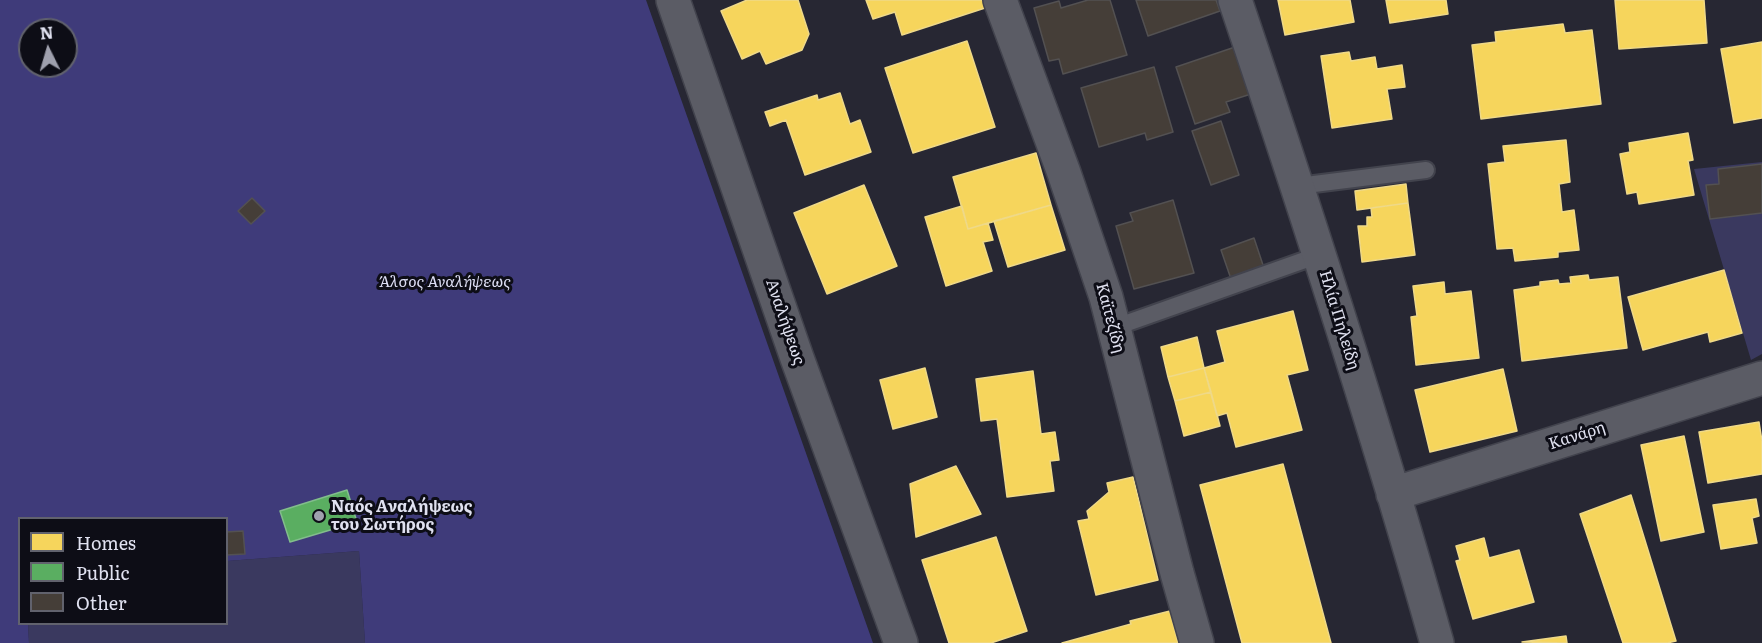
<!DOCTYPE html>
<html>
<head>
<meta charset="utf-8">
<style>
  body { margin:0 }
  #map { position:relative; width:1762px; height:643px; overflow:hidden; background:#272733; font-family:Literata,serif }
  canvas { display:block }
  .legend { position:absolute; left:18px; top:517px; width:210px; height:108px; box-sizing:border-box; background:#0d0d16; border:2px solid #61626d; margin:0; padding:8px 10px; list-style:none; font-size:18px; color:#e0e1f0 }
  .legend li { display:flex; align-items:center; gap:12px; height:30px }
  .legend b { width:30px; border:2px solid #61626d }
  .north { position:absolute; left:18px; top:18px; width:60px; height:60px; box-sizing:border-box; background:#0d0d16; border:2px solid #61626d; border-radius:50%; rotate:355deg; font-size:16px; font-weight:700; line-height:24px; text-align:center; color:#e0e1f0 }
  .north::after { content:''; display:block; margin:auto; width:21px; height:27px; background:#9fa0ae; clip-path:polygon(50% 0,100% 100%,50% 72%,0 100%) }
</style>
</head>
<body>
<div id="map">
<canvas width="1762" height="643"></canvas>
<ul class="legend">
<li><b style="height:16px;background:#f6d55c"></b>Homes</li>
<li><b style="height:16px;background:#5aae61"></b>Public</li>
<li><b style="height:16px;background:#453e38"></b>Other</li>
</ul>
<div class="north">N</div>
</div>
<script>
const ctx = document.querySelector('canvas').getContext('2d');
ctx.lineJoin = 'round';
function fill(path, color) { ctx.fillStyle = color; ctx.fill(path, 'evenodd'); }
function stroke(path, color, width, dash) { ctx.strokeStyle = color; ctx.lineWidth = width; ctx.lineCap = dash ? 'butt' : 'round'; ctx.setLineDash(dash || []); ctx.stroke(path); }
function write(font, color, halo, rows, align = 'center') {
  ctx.font = font + ' Literata,serif'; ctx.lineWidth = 6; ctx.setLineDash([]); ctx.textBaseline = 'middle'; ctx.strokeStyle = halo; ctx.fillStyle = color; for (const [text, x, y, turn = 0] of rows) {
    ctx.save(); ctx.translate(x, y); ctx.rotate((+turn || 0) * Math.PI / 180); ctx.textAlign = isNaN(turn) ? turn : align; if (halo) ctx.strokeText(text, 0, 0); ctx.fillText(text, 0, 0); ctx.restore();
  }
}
const green = new Path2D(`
  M1762,162V354L1751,360L1694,169Z
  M359,551L365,643H29L28,624H226L227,561Z`);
const forest = new Path2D(`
  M0,0H646L873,643H365L359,551L227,561L226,518H20V624H28L29,643H0ZM30,30H66V66H30Z`);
const homes = new Path2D(`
  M747,0H798L809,34L802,50L766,64L760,51L742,59L721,11Z
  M866,0H983L985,8L902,35L895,12L873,19Z
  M1278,0H1350L1354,22L1285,35Z
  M1386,0H1446L1448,14L1390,23Z
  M1615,0H1704L1707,43L1619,49Z
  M1563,24L1565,33L1592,30L1601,104L1481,119L1472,45L1496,42L1495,32Z
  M967,41L995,127L913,153L885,68Z
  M1762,42V118L1734,123L1721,49Z
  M1349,52L1351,61L1375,57L1377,69L1402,65L1405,87L1387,89L1392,119L1332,128L1321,56Z
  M840,93L850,124L860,120L871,152L805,175L786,120L770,126L765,112L817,95L818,100Z
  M1688,133L1693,160L1688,161L1694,195L1639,204L1637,192L1627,194L1620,154L1630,152L1629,143Z
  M1566,140L1570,182L1559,184L1562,212L1574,210L1579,250L1558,252V257L1515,261L1513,248L1497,249L1488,164L1505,162L1503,146Z
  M1036,153L1051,205L968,229L953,177Z
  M1406,184L1408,203L1357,210L1355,191Z
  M864,185L897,266L827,294L794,213Z
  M1408,203L1415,255L1362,262L1358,226H1367V217H1372L1371,208Z
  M1051,205L1065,250L1008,267L994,221Z
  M962,206L968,229L988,223L993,240L983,242L992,271L946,286L925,217Z
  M1724,270L1742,333L1710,342L1708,332L1643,350L1628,297Z
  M1588,275L1589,280L1618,277L1627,348L1522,361L1514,290L1540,286V282L1558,280L1559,284L1571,283L1570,277Z
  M1444,282L1445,294L1471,291L1479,358L1416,365L1411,317L1417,316L1413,286Z
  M1293,311L1308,370L1287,375L1302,430L1236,447L1227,413L1217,416L1204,368L1225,362L1217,331Z
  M1197,337L1204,368L1168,377L1161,347Z
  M925,368L937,417L893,429L880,380Z
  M1204,368L1211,392L1175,401L1168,377Z
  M1503,369L1517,431L1430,452L1415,390Z
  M1033,371L1041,434L1055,432L1059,460L1050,461L1054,491L1007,497L997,419L981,421L976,379Z
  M1211,392L1220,426L1184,436L1175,401Z
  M1759,422L1762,441V474L1708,483L1699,432Z
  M1684,436L1704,532L1661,541L1641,445Z
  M1283,464L1331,643H1242L1200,485Z
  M956,466L981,514L916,537L910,484Z
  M1133,477L1158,580L1096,595L1078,521L1089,519L1087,511L1109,492L1107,483Z
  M1631,495L1676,641L1667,643H1623L1580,514Z
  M1756,499L1759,516L1752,518L1757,543L1721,549L1713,505Z
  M996,537L1027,631L991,643H949L922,560Z
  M1484,538L1489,558L1519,550L1534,602L1473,619L1456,561L1460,560L1456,546Z
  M1170,611L1178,643H1062L1131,624L1130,621Z
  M1566,636L1567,643L1522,642Z`);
const public = new Path2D(`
  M347,490L357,522L290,542L280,511Z`);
const building = new Path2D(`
  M1088,0H1110L1127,55L1063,74L1059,59L1049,61L1034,8L1059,1L1061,8Z
  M1136,0H1216L1220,11L1148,36Z
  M1235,47L1251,94L1226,102L1230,112L1195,124L1176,67Z
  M1154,67L1173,132L1147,140L1145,133L1099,147L1081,88Z
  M1221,121L1239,175L1211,185L1192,131Z
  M1762,164V213L1710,219L1706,185L1719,184L1718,169Z
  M252,198L265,211L251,224L238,211Z
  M1173,200L1194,273L1134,289L1116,226L1133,221L1130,213Z
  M1254,238L1264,268L1231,279L1221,250Z
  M243,531L245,554L226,555V532Z`);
const service = new Path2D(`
  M1298,186L1426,170
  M1113,328L1319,255`);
const minor = new Path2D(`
  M1000,0L1064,173L1106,297L1177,573L1197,643
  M1235,0C1307,213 1376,427 1437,643
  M1393,494L1762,378`);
const tertiary = new Path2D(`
  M673,0L797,358L901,643`);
const markers = [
  [319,516,6,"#9fa0ae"]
];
const parkNames = [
  ["Άλσος Αναλήψεως",445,282]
];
const streetNames = [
  ["Καϊτεζίδη",1110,318,75],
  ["Ηλία Πηλείδη",1339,320,73],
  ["Αναλήψεως",785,322,71],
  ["Κανάρη",1577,436,-18]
];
const poiNames = [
  ["Ναός Αναλήψεως",331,507],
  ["του Σωτήρος",331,525]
];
fill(green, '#3a395f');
fill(forest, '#3f3b7a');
fill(homes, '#f6d55c');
stroke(homes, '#efd988', 1.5);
fill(public, '#5aae61');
stroke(public, '#82bd8c', 1.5);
fill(building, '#453e38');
stroke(building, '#535152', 1.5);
stroke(service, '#42434d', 20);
stroke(minor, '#42434d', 36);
stroke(tertiary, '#42434d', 36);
stroke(service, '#5b5c65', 16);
stroke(minor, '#5b5c65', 33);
stroke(tertiary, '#5b5c65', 33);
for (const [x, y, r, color] of markers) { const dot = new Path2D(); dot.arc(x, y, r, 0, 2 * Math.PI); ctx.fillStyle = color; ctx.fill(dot); stroke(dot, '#0d0d16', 2); }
write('italic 16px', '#dddef4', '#0d0d16', parkNames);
write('16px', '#e0e1f0', '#0d0d16', streetNames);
write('bold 16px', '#e0e1f0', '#0d0d16', poiNames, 'left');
</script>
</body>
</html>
